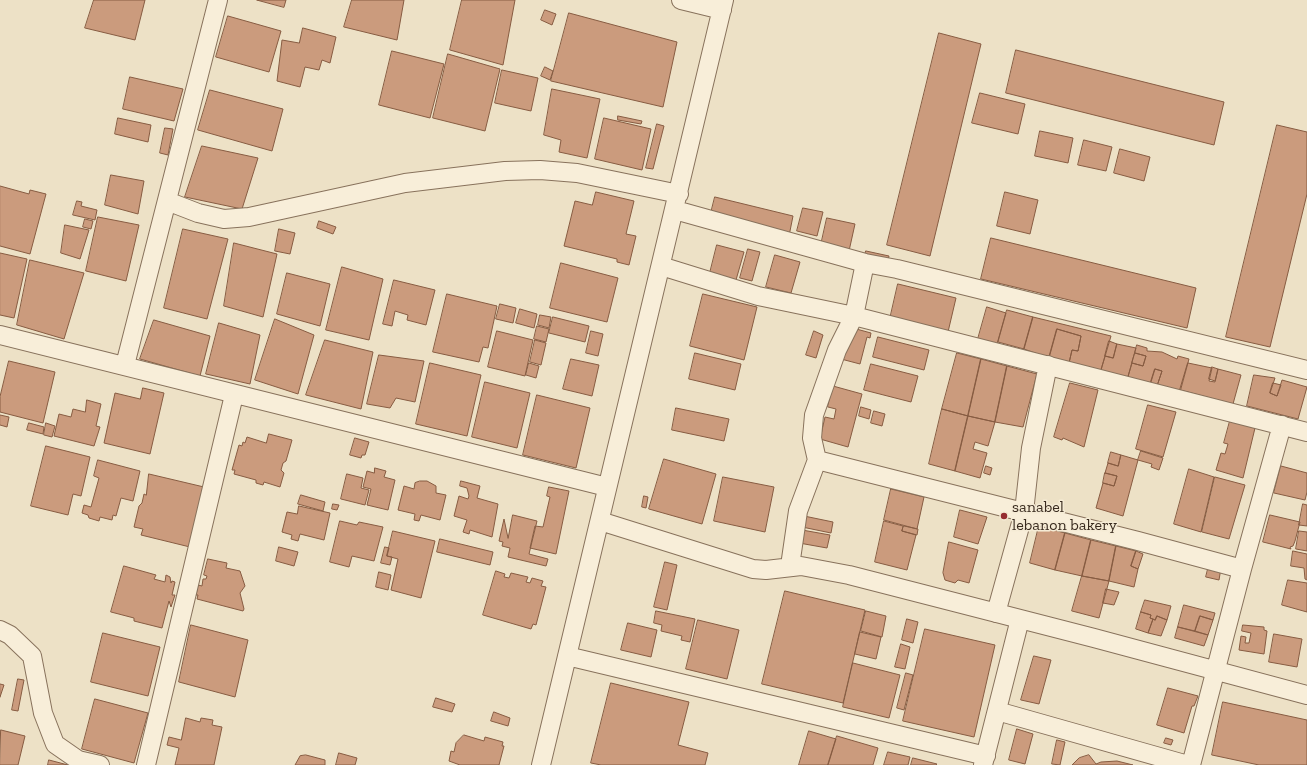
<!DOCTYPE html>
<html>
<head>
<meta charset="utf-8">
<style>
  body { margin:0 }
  canvas { display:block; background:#ede1c6 }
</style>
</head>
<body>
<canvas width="1307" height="765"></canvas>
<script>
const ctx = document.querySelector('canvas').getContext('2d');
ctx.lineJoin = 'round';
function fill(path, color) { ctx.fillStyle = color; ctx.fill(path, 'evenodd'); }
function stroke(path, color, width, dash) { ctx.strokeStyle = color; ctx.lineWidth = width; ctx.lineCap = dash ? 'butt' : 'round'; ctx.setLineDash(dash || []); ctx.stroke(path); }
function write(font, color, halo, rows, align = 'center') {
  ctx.font = font + ' "Zilla Slab",serif'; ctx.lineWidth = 3; ctx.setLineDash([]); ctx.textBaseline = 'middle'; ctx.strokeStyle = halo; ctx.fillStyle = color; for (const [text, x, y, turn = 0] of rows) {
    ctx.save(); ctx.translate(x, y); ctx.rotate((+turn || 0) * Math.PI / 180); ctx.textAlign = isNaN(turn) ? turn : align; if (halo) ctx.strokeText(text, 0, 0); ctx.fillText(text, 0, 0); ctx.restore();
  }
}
const building = new Path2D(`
  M94,0H145L135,40L85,28Z
  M257,0H286L284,7Z
  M352,0H404L397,40L344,27Z
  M462,0H515L503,65L450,50Z
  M545,10L556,14L552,25L541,20Z
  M569,13L677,42L663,107L551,81Z
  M228,16L281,31L269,72L216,57Z
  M303,28L336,37L330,63L322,60L319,70L305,67L300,87L277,81L282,40L299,43Z
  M939,33L981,44L930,256L887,245Z
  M1016,50L1224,102L1214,145L1006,93Z
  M392,51L444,64L430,118L379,105Z
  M448,54L500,69L485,131L433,118Z
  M545,67L553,71L550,80L541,76Z
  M502,70L538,78L531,111L495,103Z
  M130,77L183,89L174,121L123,109Z
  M552,89L600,99L587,158L559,152L561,140L544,135Z
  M210,90L283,109L272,151L198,130Z
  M980,93L1025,104L1018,134L972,123Z
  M618,116L642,121L641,124L618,120Z
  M118,118L151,125L148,142L115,134Z
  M604,118L651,129L642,170L595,159Z
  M657,124L664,126L653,169L646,168Z
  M1277,125L1307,132V194L1270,347L1226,337Z
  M165,128L173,129L168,155L160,153Z
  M1040,131L1073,138L1068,163L1035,156Z
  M1084,140L1112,147L1106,171L1078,165Z
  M202,146L258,158L242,209L185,197Z
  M1120,149L1150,157L1144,181L1114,173Z
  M111,175L144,181L138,214L105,205Z
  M0,186L29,194L30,190L46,194L30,254L0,246Z
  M596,192L634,201L626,234L636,236L629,265L617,262V259L564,246L575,201L592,205Z
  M1005,192L1038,200L1030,234L997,226Z
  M715,197L793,216L789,236L710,217Z
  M77,201L82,202L81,206L97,210L95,220L73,215Z
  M803,208L823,212L817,236L797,231Z
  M98,217L139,225L126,281L86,271Z
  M827,218L855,224L849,251L821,245Z
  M85,219L93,221L91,229L83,227Z
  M319,221L336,227L333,234L317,228Z
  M65,225L89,230L80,259L61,253Z
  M183,229L228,239L207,319L164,308Z
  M279,229L295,233L290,254L275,251Z
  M991,238L1196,288L1187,328L981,279Z
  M234,243L277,254L263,317L224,306Z
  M717,245L744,252L736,280L710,273Z
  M748,249L760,252L752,281L740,278Z
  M866,251L889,256L887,265L864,259Z
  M0,253L27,259L14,318L0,315Z
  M775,255L800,262L791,293L766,287Z
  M30,260L84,273L64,339L17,325Z
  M561,263L618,278L607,322L550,308Z
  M342,267L383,279L369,340L326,330Z
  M287,273L330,284L320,326L277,314Z
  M394,280L435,290L426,325L407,320L408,315L395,311L392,326L383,324Z
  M898,284L956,298L948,332L890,319Z
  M447,294L497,306L488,348L483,347L479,362L433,352Z
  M703,294L757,307L744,360L690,346Z
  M500,304L516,308L513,323L496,319Z
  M987,307L1006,313L997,345L978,339Z
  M520,309L537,314L534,328L516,323Z
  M1007,310L1033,317L1024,349L998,342Z
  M540,315L551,317L549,328L538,325Z
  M553,317L589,326L585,342L549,333Z
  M1033,317L1111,336L1101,370L1069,363L1072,350L1078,351L1081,336L1057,329L1049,358L1024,349Z
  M275,319L314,335L298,394L255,380Z
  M154,320L210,336L200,376L140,359Z
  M219,323L260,335L250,384L206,374Z
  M537,326L549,329L546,342L534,339Z
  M849,327L871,333L870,338L867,337L860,364L841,359Z
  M1057,329L1081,336L1078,351L1072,350L1069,363L1049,358Z
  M497,331L533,340L525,376L488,367Z
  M591,331L603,334L598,356L586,353Z
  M814,331L823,335L816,358L806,355Z
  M878,337L929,350L924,370L873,357Z
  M325,340L373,352L361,409L306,395Z
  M535,340L546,343L541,365L530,362Z
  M1109,341L1117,344L1113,358L1105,356Z
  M1117,344L1136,348L1127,380L1100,373L1105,356L1113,358Z
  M1137,345L1147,348V351L1162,352L1177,359L1178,356L1189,359L1180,392L1157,386L1162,371L1155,369L1150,385L1127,380L1132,363L1143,366L1146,356L1135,353Z
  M695,353L741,364L735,390L689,379Z
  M957,353L981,359L968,416L942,409Z
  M1135,353L1146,356L1143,366L1132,363Z
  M379,355L424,361L415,402L396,398L390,408L367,404Z
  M571,359L599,365L592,396L563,389Z
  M981,359L1007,366L995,422L968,416Z
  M9,361L55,372L43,423L0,412V397Z
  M430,363L481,375L467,436L416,424Z
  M529,363L539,366L536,378L526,375Z
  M1188,363L1212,368L1209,381L1215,382L1218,369L1241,375L1233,404L1180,390Z
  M871,364L918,376L911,402L864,390Z
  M1007,366L1037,374L1023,427L995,422Z
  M1212,367L1218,369L1215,381L1209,379Z
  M1155,369L1162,371L1157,386L1150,385Z
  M1254,375L1275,378L1270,393L1277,396L1282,380L1307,387L1298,419L1247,406Z
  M485,382L530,393L517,448L472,437Z
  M1070,383L1098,390L1084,447L1063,438L1062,440L1054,437Z
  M1273,383L1281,385L1277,396L1270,393Z
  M833,386L862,394L848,447L820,439L825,417L834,419L836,409L828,407Z
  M143,388L164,393L150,454L104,443L115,393L140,399Z
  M537,395L590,408L576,468L523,455Z
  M87,400L101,404L96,426L100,427L94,446L54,436L59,414L71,417L73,409L85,412Z
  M1148,405L1176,412L1163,457L1136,449Z
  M861,407L871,410L869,419L859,416Z
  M676,408L729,419L724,441L672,430Z
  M942,409L968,416L955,471L929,464Z
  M874,411L885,414L882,426L871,423Z
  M0,415L9,417L7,427L0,425Z
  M968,416L995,422L988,446L975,442L973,449L987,453L980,478L955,471Z
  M1230,421L1255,428L1243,478L1216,470L1221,453L1225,454L1228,444L1224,443Z
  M29,423L44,427L43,434L27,430Z
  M46,423L55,426L52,437L44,435Z
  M269,434L292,440L286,461L283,463L281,470L284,473L280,487L264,482L263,485L256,483V480L234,474L235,470H232L239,445L242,446L243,442L245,443L247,437L266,443Z
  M355,438L369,442L365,455H362L361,458L350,455Z
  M46,446L90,457L81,496L73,494L68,515L31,506Z
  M1141,451L1163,458L1159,470L1151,467L1152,464L1138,460Z
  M1111,452L1121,455L1118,466L1108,463Z
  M1121,455L1138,460L1123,516L1096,508L1103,483L1114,486L1117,476L1105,473L1108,463L1118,466Z
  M664,459L716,474L702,524L649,509Z
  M98,460L140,471L133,501L121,498L116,516L113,515L112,520L100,517L99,521L89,518L88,515L82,513L84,505L91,507L99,478L94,476Z
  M986,466L992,468L990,475L984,473Z
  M1281,466L1307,473V492L1305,500L1274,493Z
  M375,468L386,471L384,477L395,480L388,510L367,505L371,489L363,487L367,471L374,473Z
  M1189,469L1214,477L1201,532L1174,524Z
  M1105,473L1117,476L1114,486L1103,483Z
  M149,474L204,487L190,547L141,535L143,529L134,527L139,506L142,503L144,494L146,495Z
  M347,474L363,478L361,488L369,490L365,505L341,499Z
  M723,477L774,487L765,532L714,521Z
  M1215,477L1245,485L1229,539L1202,532Z
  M420,481H427L436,486V493L446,495L440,520L421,515L419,521L414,520L415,514L398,510L404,486L414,489L415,483Z
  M461,481L480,486L477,498L498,504L492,537L470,530L469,534L463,532L467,520L454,516L459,496L468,499L469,496L467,488L460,486Z
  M549,487L569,491L556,554L530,548L535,526L543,527L550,497L547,496Z
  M891,489L924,497L917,529L884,520Z
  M301,495L325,502L323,511L298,504Z
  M644,496L648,497L646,508L642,507Z
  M333,504L339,505L337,510L332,509Z
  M1303,504L1307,505V526L1299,525Z
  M299,506L330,513L324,540L300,534L298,541L291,539L292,535L282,532L287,512L297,514Z
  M960,510L987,517L978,544L954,537Z
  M513,515L537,521L529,554L548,559L546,566L508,557L510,548L502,546L503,542L499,541L504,519L508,538Z
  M1270,515L1300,522L1295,541L1293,546L1290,547L1291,549L1263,542Z
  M804,516L833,522L831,533L802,527Z
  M340,521L357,525L359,522L383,527L374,561L352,556L349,567L330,562Z
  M884,521L903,526L902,531L916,535L907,570L875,562Z
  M904,526L918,529L917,535L902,531Z
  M1039,526L1065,533L1055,570L1030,563Z
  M802,530L830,535L827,548L799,543Z
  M393,531L435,541L421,598L391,590L398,559L387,556Z
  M1299,531L1307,532V551L1296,549Z
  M1065,533L1091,540L1082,576L1055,570Z
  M440,539L493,552L490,565L437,552Z
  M1091,540L1116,546L1109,581L1082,576Z
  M949,542L978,550L969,583L958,580L955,583L945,580L943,573Z
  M1116,546L1136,551L1131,566L1138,569L1134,587L1109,581Z
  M279,547L298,552L294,566L276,561Z
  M385,547L389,548L387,556L392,557L390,565L381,563Z
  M1136,551L1143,554L1138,569L1131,566Z
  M1293,551L1307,554V580L1305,579L1304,568L1291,566Z
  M208,559L227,563L226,568L240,571L245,586L240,593L244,609L243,611L197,599L198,595H196L198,585L202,586L203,579H206L207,576L204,575Z
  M665,562L677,565L667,610L654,607Z
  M1209,565L1221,568L1219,580L1206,577Z
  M124,566L156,575L154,579L165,582L166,575L170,577L171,583L172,581L175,582L172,595H175L171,607L169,601L162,628L134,621V618L111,612Z
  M496,571L505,574L504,577L509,578L511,573L528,577L526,582L530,583L532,578L543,581L541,586L546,587L536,625L533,624L531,629L483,615Z
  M379,572L391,575L388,590L376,587Z
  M1082,576L1109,581L1099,618L1072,611Z
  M1288,580L1307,583V612L1282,605Z
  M1106,589L1119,592L1114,605L1103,603Z
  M785,591L865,610L843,703L762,684Z
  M1145,600L1171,606L1167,620L1157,616L1155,620L1150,618L1151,615L1141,612Z
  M1184,605L1215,613L1213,620L1200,616L1195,631L1178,627Z
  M656,611L695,619L690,642L681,640L682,636L661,631L662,625L654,623Z
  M866,611L886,616L882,637L861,631Z
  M1141,612L1151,615L1150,618L1153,619L1148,633L1136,629Z
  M1157,616L1167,620L1161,636L1148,633L1153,619L1155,620Z
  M1200,616L1213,620L1208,635L1195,631Z
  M907,619L918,622L913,643L902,640Z
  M698,620L739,630L727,679L686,669Z
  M628,623L657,630L651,657L621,650Z
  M191,625L248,640L235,697L179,682Z
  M1243,625L1264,627V630L1267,631L1264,654L1239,650L1241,636L1246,637L1245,643H1249L1251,633L1242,631Z
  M1178,627L1208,635L1204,646L1175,638Z
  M925,629L995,645L974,737L903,721Z
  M860,632L881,637L876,659L855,654Z
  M103,633L160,647L148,696L91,682Z
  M1274,634L1302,639L1297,667L1269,662Z
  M901,644L910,647L905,669L895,667Z
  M1034,656L1051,660L1039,704L1021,700Z
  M853,663L900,675L889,718L843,707Z
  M906,673L913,675L904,710L897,708Z
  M18,679L24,680L18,711L12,710Z
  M611,683L689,702L678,745L708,753L705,765H601L591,763Z
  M0,684L4,685L0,697Z
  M1168,688L1198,696L1194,706H1192L1184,733L1157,725Z
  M436,698L455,704L452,712L433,707Z
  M95,699L148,713L134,763L82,749Z
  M1223,702L1307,720V765H1259L1212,755Z
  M494,712L510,718L508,726L491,721Z
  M186,718L200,722L201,718L213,720L212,725L222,727L214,765H175L179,748L167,745L169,737L181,740Z
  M1017,729L1033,734L1025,764L1009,760Z
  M1,730L25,736L18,765H0Z
  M809,731L836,739L828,765H799Z
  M464,735L484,741L485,737L503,742L502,746H504L499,765H460L449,761L451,751L454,752L456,743Z
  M837,736L878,748L873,765H828Z
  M1166,738L1173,740L1171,745L1164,743Z
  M1057,740L1065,742L1060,765L1052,764Z
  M888,752L910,757L908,765H884Z
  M339,753L357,758L355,765H336Z
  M306,755L325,760V765H295L300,756Z
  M1089,755L1096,764L1101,762L1117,761L1133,765H1072L1079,758Z
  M913,758L937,764L936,765H911Z
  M49,760L68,765H48Z`);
const minor = new Path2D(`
  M681,0L722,10
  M167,201L198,213L224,219L249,217L405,183L505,171L540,170L577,173L679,194
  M675,210L865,263L897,269L1307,370
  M661,266L758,296L854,316L1307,432
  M0,335L607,487
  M125,365L218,0
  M817,460L1138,541L1242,569
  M600,521L753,569L766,570L801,566L849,575L1094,638L1307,695
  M790,566L798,511L817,460L812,438L814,415L837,350L854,316L865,263
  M996,613L1024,512L1031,448L1048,365
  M0,630L10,635L32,656L43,713L55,744L78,760L100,765
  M567,656L986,756
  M997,711L1188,765
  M146,765L234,395
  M541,765L724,0
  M983,765L1020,619
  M1191,765L1242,569L1282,425`);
const markers = [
  [1004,516,4,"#962d31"]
];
const poiNames = [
  ["sanabel",1012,507],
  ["lebanon bakery",1012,525]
];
fill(building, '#cb9b7d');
stroke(building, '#875c42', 1);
stroke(minor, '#88725c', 20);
stroke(minor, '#f8eed9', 18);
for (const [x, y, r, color] of markers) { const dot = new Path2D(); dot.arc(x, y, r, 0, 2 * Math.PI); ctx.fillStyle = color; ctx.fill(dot); stroke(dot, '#f5ebd5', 1.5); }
write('16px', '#392b1f', '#f5ebd5', poiNames, 'left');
</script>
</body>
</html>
